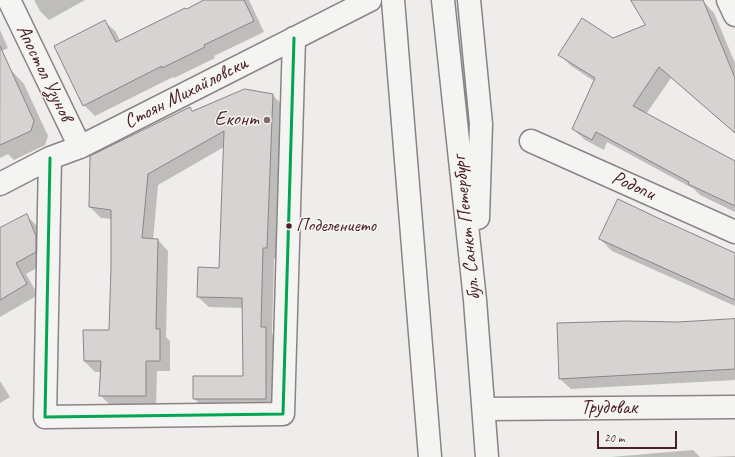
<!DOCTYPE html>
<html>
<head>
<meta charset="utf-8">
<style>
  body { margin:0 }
  #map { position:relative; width:735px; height:457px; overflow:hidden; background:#eeedeb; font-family:Caveat,sans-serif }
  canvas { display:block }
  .scale { position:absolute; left:597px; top:431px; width:80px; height:18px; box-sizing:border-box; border:2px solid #4a1f2b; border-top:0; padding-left:5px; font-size:12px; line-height:14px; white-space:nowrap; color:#4a1f2b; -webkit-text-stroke:3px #f6f6f2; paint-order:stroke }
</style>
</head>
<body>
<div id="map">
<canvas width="735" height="457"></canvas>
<div class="scale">20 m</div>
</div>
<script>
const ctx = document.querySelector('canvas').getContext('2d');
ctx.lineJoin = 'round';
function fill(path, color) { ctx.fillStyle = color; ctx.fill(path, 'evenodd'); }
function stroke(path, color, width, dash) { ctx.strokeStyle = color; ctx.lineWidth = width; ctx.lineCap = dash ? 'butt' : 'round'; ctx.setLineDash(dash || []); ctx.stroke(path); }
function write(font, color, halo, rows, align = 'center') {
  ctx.font = font + ' Caveat,sans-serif'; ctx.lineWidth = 3; ctx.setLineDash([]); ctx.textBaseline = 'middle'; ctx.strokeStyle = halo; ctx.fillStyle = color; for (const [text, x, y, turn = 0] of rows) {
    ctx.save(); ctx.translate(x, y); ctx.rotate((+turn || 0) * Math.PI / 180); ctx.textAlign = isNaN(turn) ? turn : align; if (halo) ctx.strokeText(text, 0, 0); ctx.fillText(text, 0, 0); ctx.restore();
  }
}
const shadow = new Path2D(`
  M34,0H85L49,20L40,11Z
  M205,0H249L264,32L214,56L215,58L174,78L173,77L95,116L84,105L105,22L116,32L120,41Z
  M632,0L703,1L714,13L735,63V133L671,78L646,114L735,162V212L700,195L694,189L607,142L604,150L585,140L573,129L594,81L571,66L560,55L613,39L646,25Z
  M0,30L8,48L0,52Z
  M10,69L24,84L48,136L45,145L14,160L8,154L0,158V74Z
  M273,95L283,106L278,259H274L272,334L276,338L277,409H204L194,398L244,376L243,308L209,307L198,297L220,269L224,147L158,185L153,240H158L168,251L166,337L170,341V371H157L156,407L111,406L100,395L101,372H95L84,361L110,331L112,219L101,218L90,207L190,109L193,112Z
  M26,215L37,226L47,247L46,263L26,274L38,295L0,317V229Z
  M600,239L735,254V306L612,251Z
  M735,320V380L571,389L560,379L678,323Z
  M0,381L10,397L0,403Z
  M693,450L700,457H611Z
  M735,456V457H708Z`);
const building = new Path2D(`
  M204,0H244L254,21L204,45L205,47L162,68V66L83,106L54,46L105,20L116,42L185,8L186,9Z
  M631,0H703L735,78V133L659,67L633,106L735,161V206L688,184L689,182L596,132L592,140L572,129L595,78L558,55L582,18L613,38L645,25Z
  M0,46L34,121L31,131L0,145Z
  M245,89L273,94L267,248H263L261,327H266V399H193V376H243L242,298L197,297L198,267L219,268L224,131L148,174L142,238L158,239L156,329H160V361H146V396H99L101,361H84L83,330H109L111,267V210L89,207L90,156L190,107L192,111Z
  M618,199L658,218L735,253V300L599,239Z
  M27,214L36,236V252L16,263L27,284L0,300V228Z
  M735,319V369L559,379L557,323L626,321L678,322Z`);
const minor = new Path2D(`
  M9,0L80,147
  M728,0L735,15
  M531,141L735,232
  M50,158L45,417L283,414L294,38
  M0,184L50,158L80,147L370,0
  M484,409L735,407`);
const major = new Path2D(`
  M393,0L430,457
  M443,0L475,300L487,457
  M469,0L481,124L478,218`);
const bus1 = new Path2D(`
  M50,158L45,417L283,414L294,38`);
const markers = [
  [267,120,4,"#83676e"],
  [289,226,3.5,"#4a1f2b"]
];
const busNames = [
  ["Поделението",296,226]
];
const streetNames = [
  ["Апостол Узунов",44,73,64],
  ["Стоян Михайловски",186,93,-27],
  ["Родопи",633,186,24],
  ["бул. Санкт Петербург",467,228,-96],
  ["Трудовак",609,408]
];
const poiNames = [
  ["Еконт",259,120]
];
fill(shadow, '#0003');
fill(building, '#d6d3d2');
stroke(building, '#8c8385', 1);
stroke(minor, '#8c8385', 25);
stroke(major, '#8c8385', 25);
stroke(minor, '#f4f4f2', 22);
stroke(major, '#f4f4f2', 22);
stroke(bus1, '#00a651', 3);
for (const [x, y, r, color] of markers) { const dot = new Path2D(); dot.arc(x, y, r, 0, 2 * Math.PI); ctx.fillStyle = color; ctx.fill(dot); stroke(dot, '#f6f6f2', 1.5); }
write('19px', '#4a1f2b', '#f6f6f2', busNames, 'left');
write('20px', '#4a1f2b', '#f6f6f2', streetNames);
write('20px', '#4a1f2b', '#f6f6f2', poiNames, 'right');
</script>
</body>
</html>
